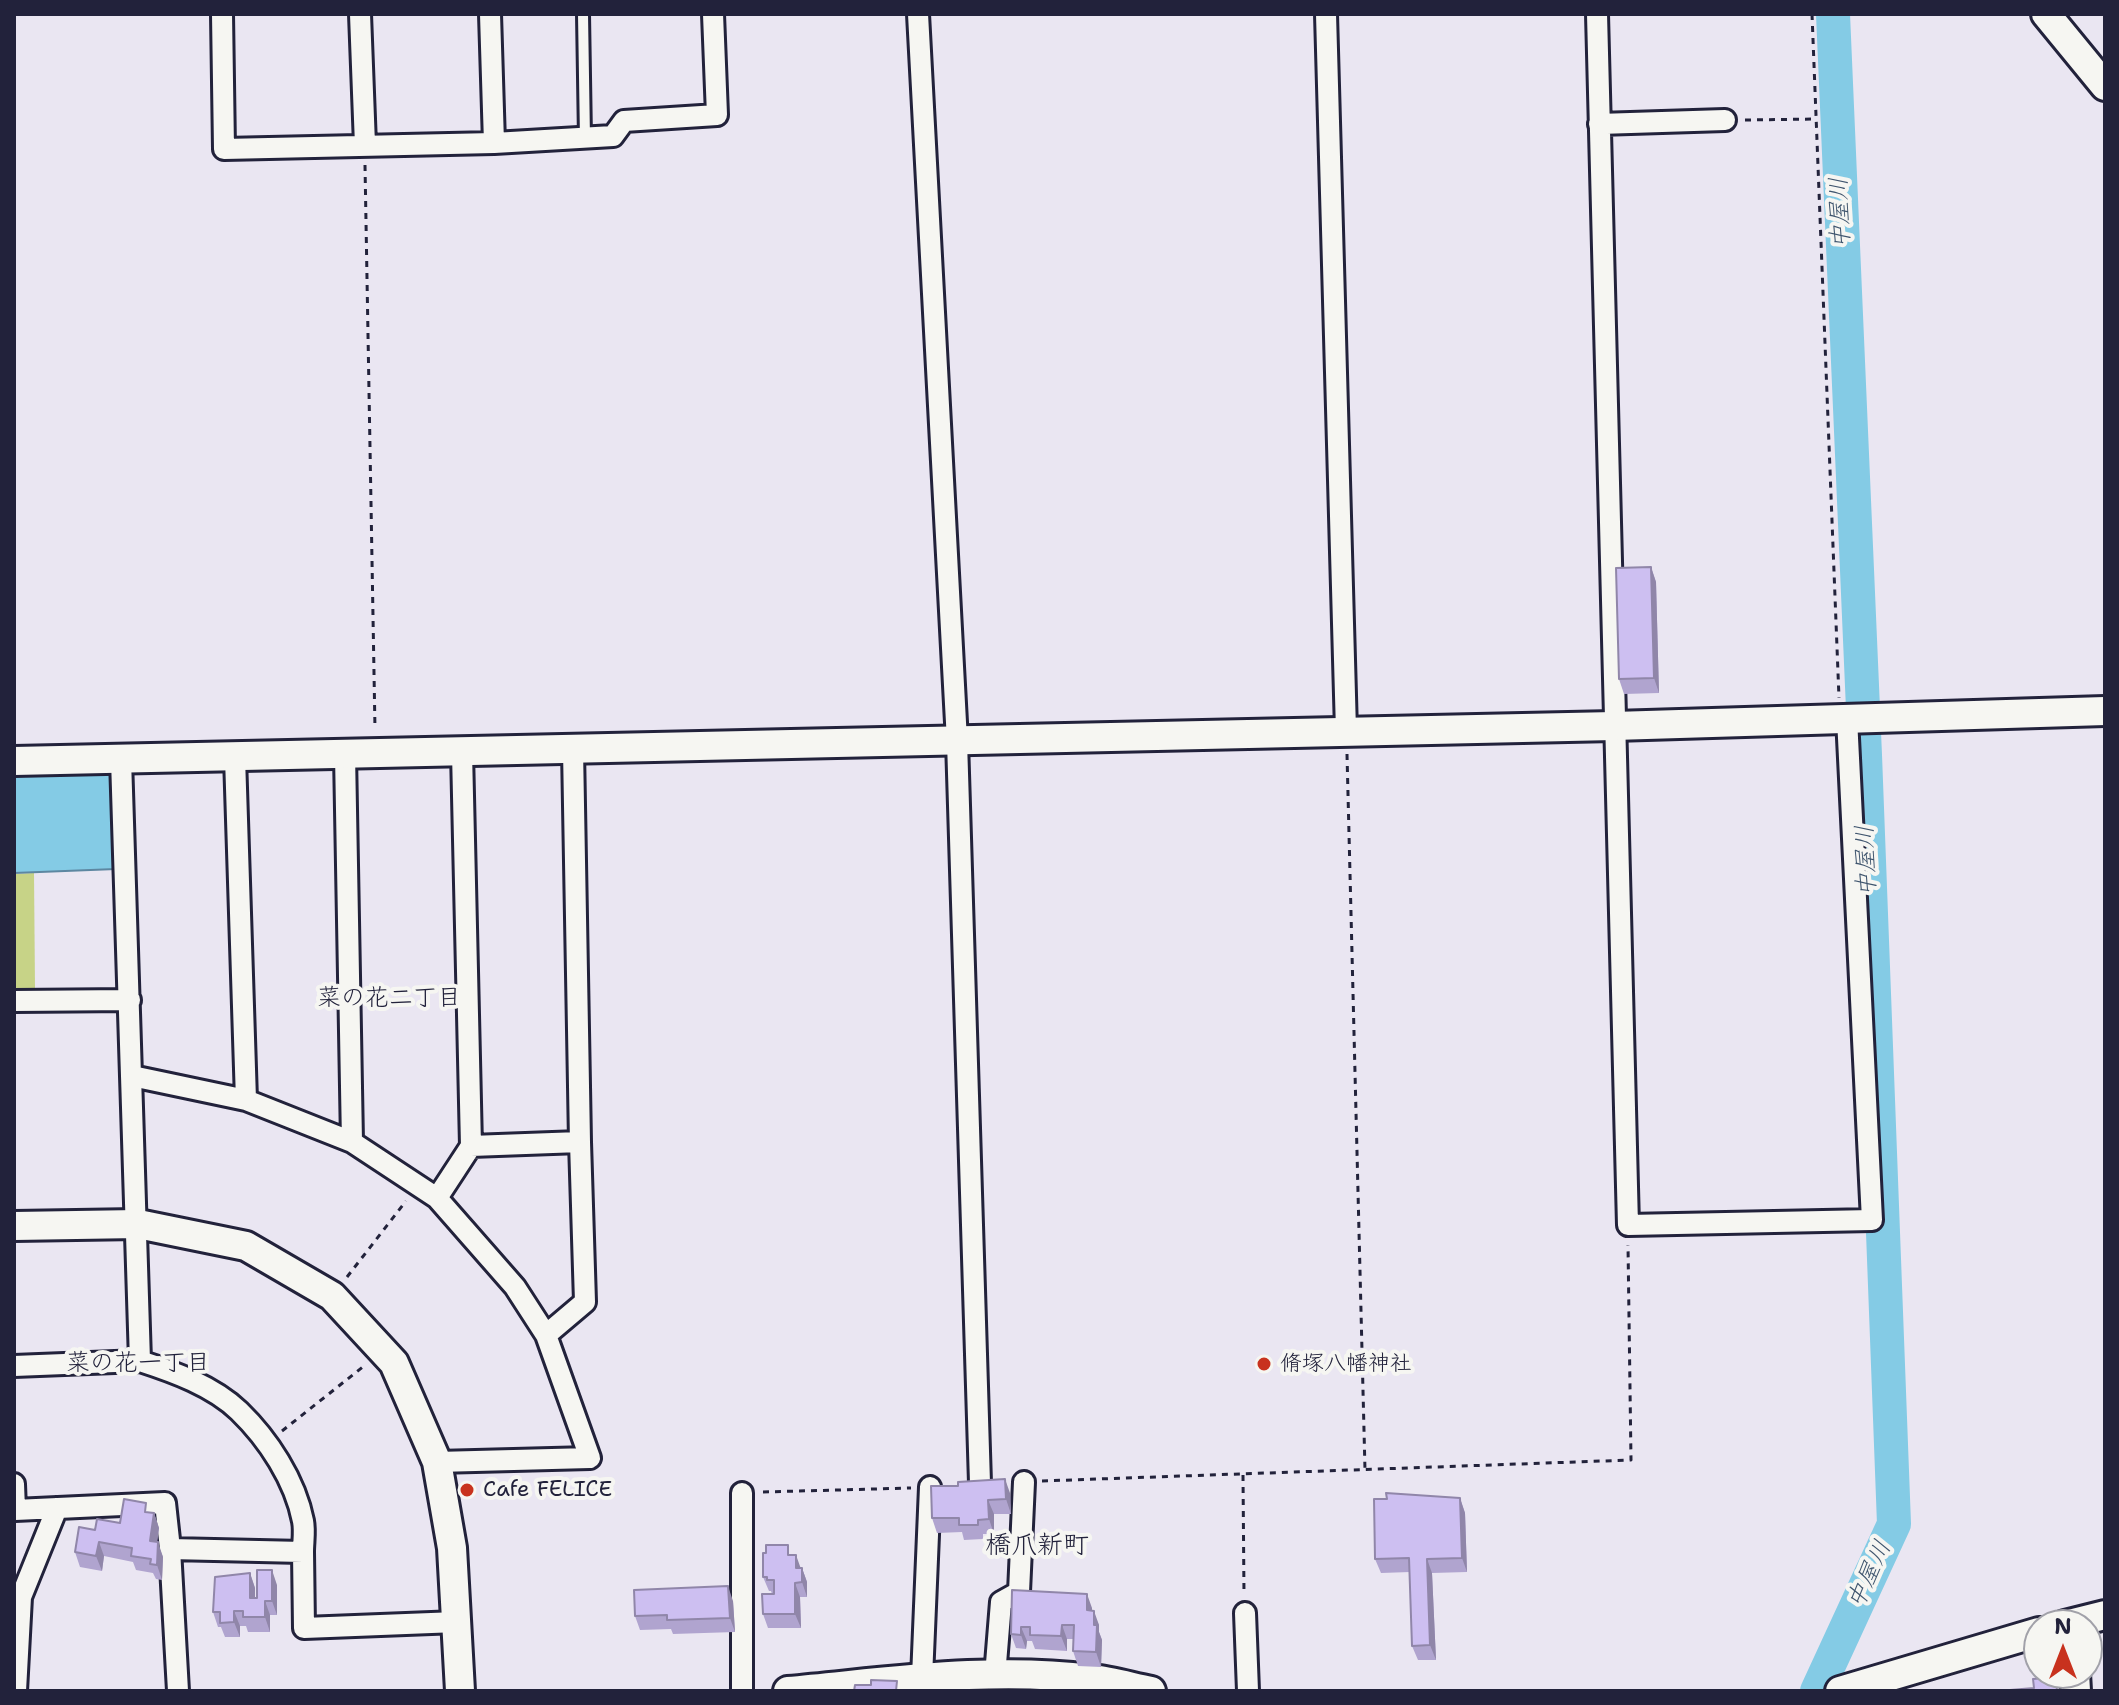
<!DOCTYPE html>
<html>
<head>
<meta charset="utf-8">
<style>
  body { margin:0 }
  #map { position:relative; width:2119px; height:1705px; overflow:hidden; background:#eae6f2; font-family:"Shantell Sans",sans-serif }
  canvas { display:block }
  .frame { position:absolute; inset:0; border:16px solid #22223b; pointer-events:none }
  .north { position:absolute; left:2023px; top:1609px; width:80px; height:80px; box-sizing:border-box; background:#f6f6f2; border:2px solid #a1a1a9; border-radius:50%; rotate:0deg; font-size:22px; font-weight:700; line-height:32px; text-align:center; color:#22223b }
  .north::after { content:''; display:block; margin:auto; width:28px; height:36px; background:#c8321e; clip-path:polygon(50% 0,100% 100%,50% 72%,0 100%) }
</style>
</head>
<body>
<div id="map">
<canvas width="2119" height="1705"></canvas>
<div class="frame"></div>
<div class="north">N</div>
</div>
<script>
const ctx = document.querySelector('canvas').getContext('2d');
ctx.lineJoin = 'round';
function fill(path, color) { ctx.fillStyle = color; ctx.fill(path, 'evenodd'); }
function stroke(path, color, width, dash) { ctx.strokeStyle = color; ctx.lineWidth = width; ctx.lineCap = dash ? 'butt' : 'round'; ctx.setLineDash(dash || []); ctx.stroke(path); }
function write(font, color, halo, rows, align = 'center') {
  ctx.font = font + ' "Shantell Sans","Klee One",sans-serif'; ctx.lineWidth = 8; ctx.setLineDash([]); ctx.textBaseline = 'middle'; ctx.strokeStyle = halo; ctx.fillStyle = color; for (const [text, x, y, turn = 0] of rows) {
    ctx.save(); ctx.translate(x, y); ctx.rotate((+turn || 0) * Math.PI / 180); ctx.textAlign = isNaN(turn) ? turn : align; if (halo) ctx.strokeText(text, 0, 0); ctx.fillText(text, 0, 0); ctx.restore();
  }
}
const green = new Path2D(`
  M34,873L35,988H14V874Z`);
const water = new Path2D(`
  M107,773L115,779L116,869L14,873V774Z`);
const river = new Path2D(`
  M1817,1691L1894,1524L1865,755L1833,14`);
const path = new Path2D(`
  M1812,14L1839,698
  M1745,120L1816,119
  M365,165L375,729
  M1347,754L1365,1470
  M347,1277L406,1201
  M282,1431L364,1366
  M1243,1475L1244,1595
  M1042,1481L1631,1460L1628,1245
  M763,1492L911,1488`);
const lane = new Path2D(`
  M583,14L585,139`);
const street = new Path2D(`
  M222,14L224,149L494,143L490,14
  M360,14L365,145
  M918,14L957,741L980,1483
  M1326,14L1346,731
  M1597,14L1628,1225L1872,1220L1847,718
  M1599,124L1725,120
  M494,143L613,136L624,121L717,115L713,14
  M345,754L352,1142
  M235,757L246,1100
  M14,1001L130,1000
  M132,1076L246,1100L352,1142L437,1198L515,1287L546,1335L590,1458L437,1462
  M471,1146L580,1142L573,749
  M437,1198L471,1146L462,752
  M546,1335L585,1302L580,1142
  M140,1361C174,1372 213,1386 239,1411C268,1439 295,1480 303,1521C305,1531 303,1542 303,1552
  M14,1366L140,1361L121,759
  M14,1484L15,1510L165,1503L170,1549L303,1552L304,1628L457,1622
  M742,1493V1691
  M170,1549L178,1691
  M1245,1613L1248,1691
  M995,1676L1001,1602L1019,1592L1024,1482
  M922,1678L930,1487
  M16,1691L21,1597L57,1508`);
const secondary = new Path2D(`
  M2046,14L2105,86
  M14,761L1614,726L2105,711
  M14,1226L138,1224L246,1246L332,1296L394,1363L437,1462L452,1548L460,1691
  M2065,1625L2105,1615
  M2075,1673L2076,1691
  M788,1691C888,1682 990,1666 1091,1679C1111,1681 1131,1687 1151,1691
  M1840,1691L2039,1632`);
const wall = new Path2D(`
  M1651,567L1656,582L1659,693L1624,694L1619,679Z
  M1010,1493L1011,1514H994V1534H983V1539L964,1540L962,1532L937,1533L932,1518Z
  M1460,1498L1465,1513L1467,1572L1432,1573L1436,1660H1418L1412,1646L1410,1572L1381,1573L1375,1559Z
  M150,1513H154L159,1528L157,1542L163,1557L162,1580L156,1579L153,1573L136,1570L133,1562L104,1556L102,1571L80,1567L75,1552L95,1530Z
  M792,1555L800,1568H802L807,1582V1597H800L801,1628H768L763,1614L772,1594L771,1591H769L763,1577Z
  M250,1573L255,1588V1598H257L277,1585V1615H270V1632H248L246,1626H240V1637H225L221,1627H218L213,1612Z
  M1012,1590L1092,1608V1611L1099,1625V1632L1102,1640L1101,1667L1078,1666L1073,1651L1074,1639H1067V1651L1035,1649L1032,1641H1027L1026,1649L1016,1648L1011,1634Z
  M733,1601L735,1632L673,1634L671,1629L640,1630L635,1616Z`);
const shadedWall = new Path2D(`
  M1651,567L1656,582L1659,693L1654,678Z
  M1005,1479L1010,1493L1011,1514L1006,1499Z
  M1460,1498L1465,1513L1467,1572L1462,1558Z
  M988,1500L994,1514V1534L989,1519Z
  M154,1513L159,1528L155,1555L150,1541Z
  M99,1542L104,1556L102,1571L96,1556Z
  M158,1542L163,1557L162,1580L157,1565Z
  M796,1555L801,1569L796,1568Z
  M1427,1559L1432,1573L1436,1660L1430,1645Z
  M802,1568L807,1582V1597L802,1582Z
  M272,1570L277,1585V1615L272,1601Z
  M250,1573L255,1588V1612L250,1598Z
  M795,1583L800,1597L801,1628L795,1614Z
  M728,1586L733,1601L735,1632L730,1618Z
  M1087,1594L1092,1608V1625L1087,1610Z
  M265,1601L270,1615V1632L265,1617Z
  M234,1611L240,1626V1637L234,1622Z
  M1094,1611L1099,1625V1632L1102,1640L1101,1667L1096,1652L1094,1625Z
  M1062,1625L1067,1639V1651L1061,1636Z
  M1021,1627L1027,1641L1026,1649L1021,1635Z`);
const building = new Path2D(`
  M1651,567L1654,678L1619,679L1616,568Z
  M1005,1479L1006,1499L988,1500L989,1519L978,1520V1525H959V1518H932L931,1486H958V1482Z
  M1386,1493L1460,1498L1462,1558L1427,1559L1430,1645L1412,1646L1409,1558L1375,1559L1374,1499H1387Z
  M124,1499L146,1503L145,1512L154,1513L150,1541L158,1542L157,1565L150,1564L151,1559L131,1556L132,1548L99,1542L96,1556L75,1552L79,1527L95,1530L97,1519L120,1523Z
  M766,1545H788V1555H796V1568H802V1582L795,1583V1614H763L762,1594H774V1580H767V1577H763V1553H766Z
  M257,1570H272V1601H265V1617H243V1611H234V1622L220,1623V1612H213L215,1577L250,1573V1598H257Z
  M728,1586L730,1618L667,1620V1615L635,1616L634,1590Z
  M1012,1590L1087,1594V1610L1094,1611V1625H1097L1096,1652L1073,1651L1074,1625H1062L1061,1636L1030,1635V1627H1021V1635L1011,1634Z
  M2056,1677L2057,1691H1998L2034,1688L2033,1679Z
  M871,1680L897,1681L896,1691H854L855,1685H871Z`);
const markers = [
  [1264,1364,8,"#c8321e"],
  [467,1490,8,"#c8321e"]
];
const poiNames = [
  ["脩塚八幡神社",1280,1364],
  ["Cafe FELICE",483,1490]
];
const waterNames = [
  ["中屋川",1841,213,-92],
  ["中屋川",1867,861,-92],
  ["中屋川",1870,1575,-65]
];
const neighbourhoodNames = [
  ["菜の花二丁目",389,999],
  ["菜の花一丁目",138,1364]
];
const quarterNames = [
  ["橋爪新町",1037,1546]
];
fill(green, '#c7d387');
fill(water, '#84cbe5');
stroke(water, '#5d87a1', 2);
stroke(river, '#84cbe5', 34);
stroke(lane, '#22223b', 16);
stroke(street, '#22223b', 26);
stroke(secondary, '#22223b', 34);
stroke(path, '#22223b', 3, [6, 6]);
stroke(lane, '#f6f6f2', 10);
stroke(street, '#f6f6f2', 20);
stroke(secondary, '#f6f6f2', 28);
fill(wall, '#b0a4cf');
fill(shadedWall, '#9086a9');
fill(building, '#cdbff1');
stroke(building, '#9086a9', 2);
for (const [x, y, r, color] of markers) { const dot = new Path2D(); dot.arc(x, y, r, 0, 2 * Math.PI); ctx.fillStyle = color; ctx.fill(dot); stroke(dot, '#f6f6f2', 3); }
write('22px', '#22223b', '#f6f6f2', poiNames, 'left');
write('italic 24px', '#3f556e', '#f6f6f2', waterNames);
write('24px', '#22223b', '#f6f6f2', neighbourhoodNames);
write('26px', '#22223b', '#f6f6f2', quarterNames);
</script>
</body>
</html>
